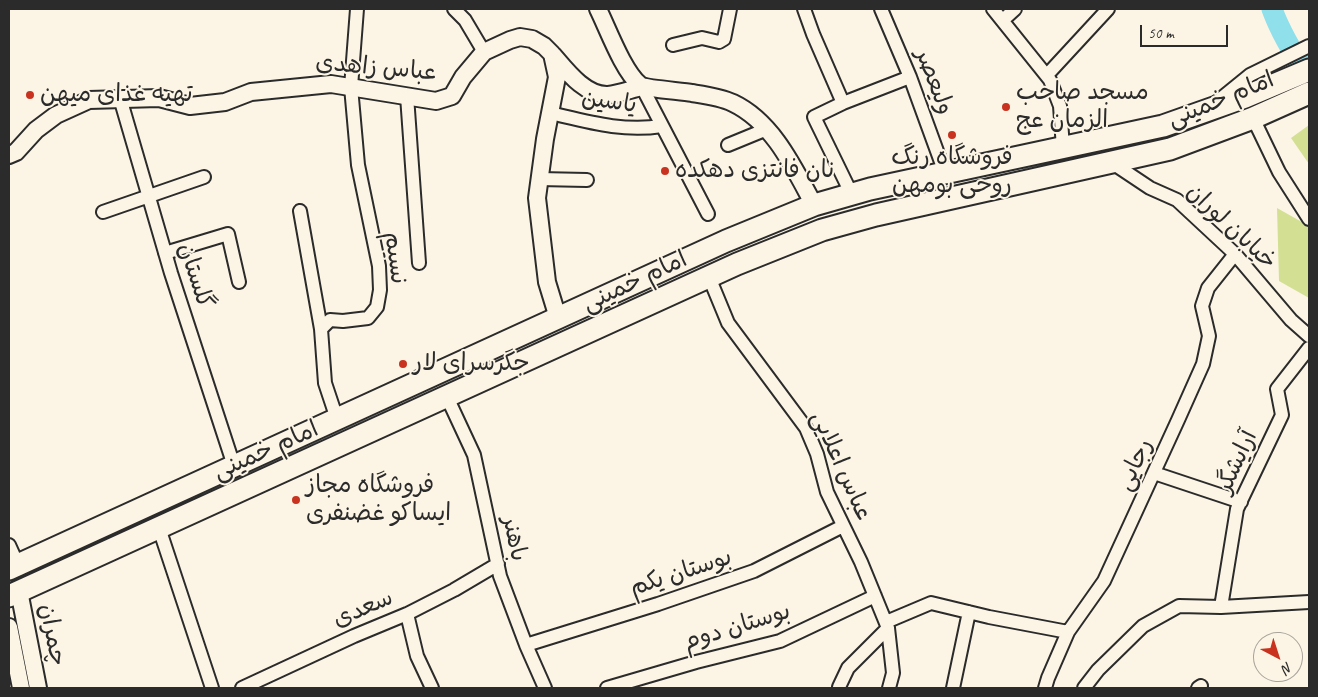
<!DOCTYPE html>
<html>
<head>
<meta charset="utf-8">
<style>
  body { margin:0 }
  #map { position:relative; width:1318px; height:697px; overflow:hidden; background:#fcf5e5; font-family:Caveat,sans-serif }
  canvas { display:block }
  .frame { position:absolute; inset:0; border:10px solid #2b2b2b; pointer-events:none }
  .north { position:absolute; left:1253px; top:632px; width:50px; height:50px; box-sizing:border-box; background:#fcf5e5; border:1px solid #a8a49b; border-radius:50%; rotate:140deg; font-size:14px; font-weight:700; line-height:20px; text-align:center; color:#2b2b2b }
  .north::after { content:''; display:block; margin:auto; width:18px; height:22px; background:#c8321e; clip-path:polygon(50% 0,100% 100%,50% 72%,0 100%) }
  .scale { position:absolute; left:1140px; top:25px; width:88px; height:22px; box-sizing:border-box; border:2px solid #2b2b2b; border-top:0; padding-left:6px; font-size:15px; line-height:18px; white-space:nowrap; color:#2b2b2b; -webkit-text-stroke:4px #fcf5e5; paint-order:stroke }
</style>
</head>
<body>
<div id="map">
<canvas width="1318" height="697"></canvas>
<div class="frame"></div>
<div class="north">N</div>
<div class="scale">50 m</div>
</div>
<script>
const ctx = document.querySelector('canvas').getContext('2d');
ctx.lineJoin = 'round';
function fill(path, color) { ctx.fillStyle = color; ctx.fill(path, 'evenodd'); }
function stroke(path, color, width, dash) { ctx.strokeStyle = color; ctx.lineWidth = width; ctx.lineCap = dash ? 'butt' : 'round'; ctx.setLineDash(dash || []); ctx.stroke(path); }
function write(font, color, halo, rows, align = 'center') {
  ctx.font = font + ' Caveat,"Playpen Sans Arabic",sans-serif'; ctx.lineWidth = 4; ctx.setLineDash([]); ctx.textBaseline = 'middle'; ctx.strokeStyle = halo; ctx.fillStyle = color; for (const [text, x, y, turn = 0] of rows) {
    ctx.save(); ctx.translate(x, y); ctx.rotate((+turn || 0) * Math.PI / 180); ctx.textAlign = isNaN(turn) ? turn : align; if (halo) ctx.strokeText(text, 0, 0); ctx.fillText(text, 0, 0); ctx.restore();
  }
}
const green = new Path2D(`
  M1309,125V164L1291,138Z
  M1277,208L1309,226V298L1279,281Z`);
const river = new Path2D(`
  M1272,9C1281,34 1294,55 1309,77`);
const street = new Path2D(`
  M454,9L465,20L484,52
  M804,9L813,34L843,103
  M881,9L910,77L945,173
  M993,9L1050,80L1060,106L1063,148
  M1003,20L1015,9
  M673,45L702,38L719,42L724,39L730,9
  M1047,75L1108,9
  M642,87L708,214
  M407,96L419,263
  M120,98L171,273L234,466
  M1218,101L1250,75L1309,46
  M550,113C589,122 622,132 662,126
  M1253,118L1279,172L1309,219
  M728,145L767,129
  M1111,162L1150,188L1177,200L1235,254L1291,320L1309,336
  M539,179L587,180
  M852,195L814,117L843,103L910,77
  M300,211L321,329
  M103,212L204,177
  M165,253L228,234L239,282
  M709,277L728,323L806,428L817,454L827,492L861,562L888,628L893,673L889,688
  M447,397L474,455L500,576L526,645L545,688
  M337,419L325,383L321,329L330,320L343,321L368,318L377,307L380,290L379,266L358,165L351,87L357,9
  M1154,473L1241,502
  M159,528L212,688
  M9,545L18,565
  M1221,607L1237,509L1282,415L1277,389L1309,348
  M407,614L417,656L432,688
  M886,622L931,603L989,617L1068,632
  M526,645L658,604L754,571L843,526
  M839,687L848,668L888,628
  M242,688L354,636L407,614L454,590L498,564
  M607,688L696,662L780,641L875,596
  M953,688L969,612
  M1045,688L1048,678L1068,632L1104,581L1178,420L1203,364L1209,336L1202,306L1208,288L1235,254
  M1084,688L1098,670L1143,626L1179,606L1221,607L1309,602
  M1198,688L1201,686`);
const secondary = new Path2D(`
  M598,9C608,29 623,71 640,85C646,89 682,91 692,93C705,95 721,97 733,103C773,122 794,168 814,205
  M553,55C566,70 585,96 608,95C619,94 632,89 642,87
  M9,155L16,152L36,130L56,115L89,100L159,98L190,106L225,102L251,92L331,84L436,101L452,96L463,77L484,52L510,40L520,37L532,39L544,46L552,54L557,77L545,139L537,198L547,282L558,318
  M19,591L38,688
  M9,627L21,688`);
const highway = new Path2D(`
  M9,569L726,241L814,205L870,189L1163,126L1245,97L1309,70
  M9,596L737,264L822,230L876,215L1170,149L1253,118L1309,93`);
const markers = [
  [30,95,5,"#c8321e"],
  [1006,107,5,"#c8321e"],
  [952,135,5,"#c8321e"],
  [665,171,5,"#c8321e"],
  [403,364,5,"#c8321e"],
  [296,500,5,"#c8321e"]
];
const streetNames = [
  ["عباس زاهدی",376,68,5],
  ["ولیعصر",934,82,69],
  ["امام خمینی",1221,100,-22],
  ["یاسین",609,102,8],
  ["خیابان لوران",1231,227,43],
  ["نسیم",395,258,83],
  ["گلستان",195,276,72],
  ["امام خمینی",635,282,-25],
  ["امام خمینی",266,451,-24],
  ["آرایشگر",1237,462,-65],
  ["رجایی",1135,465,-65],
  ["عباس اعلایی",841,466,66],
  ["باهنر",514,539,78],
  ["بوستان یکم",681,573,-18],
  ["سعدی",363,609,-23],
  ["بوستان دوم",737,627,-17],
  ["چمران",52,635,79]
];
const poiNames = [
  ["مسجد صاحب",1016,93],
  ["الزمان عج",1016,121],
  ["تهیه غذای میهن",40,95],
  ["فروشگاه رنگ",952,158,"center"],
  ["روحی بومهن",952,186,"center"],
  ["نان فانتزی دهکده",675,171],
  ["جگرسرای لار",413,364],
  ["فروشگاه مجاز",306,486],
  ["ایساکو غضنفری",306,514]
];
fill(green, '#d3e093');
stroke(river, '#8fe0eb', 21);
stroke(street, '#2b2b2b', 16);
stroke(secondary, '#2b2b2b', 20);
stroke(highway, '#2b2b2b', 25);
stroke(street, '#fcf5e5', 12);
stroke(secondary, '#fcf5e5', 16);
stroke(highway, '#fcf5e5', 21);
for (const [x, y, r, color] of markers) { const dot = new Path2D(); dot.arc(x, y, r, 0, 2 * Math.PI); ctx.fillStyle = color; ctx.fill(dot); stroke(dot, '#fcf5e5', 2); }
write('24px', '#2b2b2b', '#fcf5e5', streetNames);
write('24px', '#2b2b2b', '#fcf5e5', poiNames, 'left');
</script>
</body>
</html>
